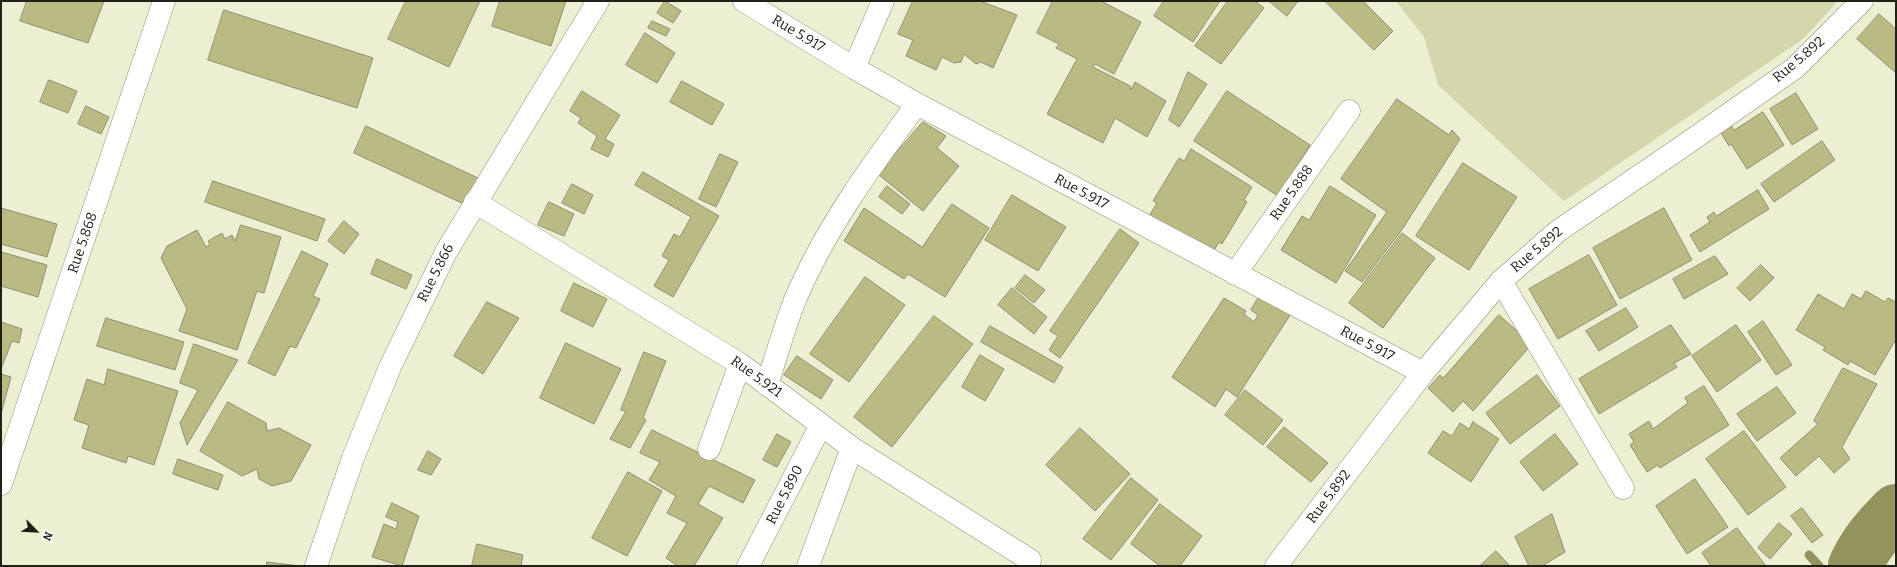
<!DOCTYPE html>
<html>
<head>
<meta charset="utf-8">
<style>
  body { margin:0 }
  #map { position:relative; width:1897px; height:567px; overflow:hidden; background:#edefd2; font-family:Bitter,serif }
  canvas { display:block }
  .frame { position:absolute; inset:0; border:2px solid #202016; pointer-events:none }
  .north { position:absolute; left:16px; top:511px; width:40px; height:40px; -webkit-text-stroke:3px #fff; paint-order:stroke; rotate:114deg; font-size:11px; font-weight:700; line-height:16px; text-align:center; color:#202016 }
  .north::after { content:''; display:block; margin:auto; width:14px; height:18px; background:#202016; clip-path:polygon(50% 0,100% 100%,50% 72%,0 100%) }
</style>
</head>
<body>
<div id="map">
<canvas width="1897" height="567"></canvas>
<div class="frame"></div>
<div class="north">N</div>
</div>
<script>
const ctx = document.querySelector('canvas').getContext('2d');
ctx.lineJoin = 'round';
function fill(path, color) { ctx.fillStyle = color; ctx.fill(path, 'evenodd'); }
function stroke(path, color, width, dash) { ctx.strokeStyle = color; ctx.lineWidth = width; ctx.lineCap = dash ? 'butt' : 'round'; ctx.setLineDash(dash || []); ctx.stroke(path); }
function write(font, color, halo, rows, align = 'center') {
  ctx.font = font + ' Bitter,serif'; ctx.lineWidth = 3; ctx.setLineDash([]); ctx.textBaseline = 'middle'; ctx.strokeStyle = halo; ctx.fillStyle = color; for (const [text, x, y, turn = 0] of rows) {
    ctx.save(); ctx.translate(x, y); ctx.rotate((+turn || 0) * Math.PI / 180); ctx.textAlign = isNaN(turn) ? turn : align; if (halo) ctx.strokeText(text, 0, 0); ctx.fillText(text, 0, 0); ctx.restore();
  }
}
const green = new Path2D(`
  M1396,1H1838L1803,39L1564,201L1438,85L1424,37Z`);
const stream = new Path2D(`
  M1809,555L1819,566`);
const river = new Path2D(`
  M1855,566C1865,544 1879,528 1896,511`);
const building = new Path2D(`
  M27,1H104L88,43L20,21Z
  M406,1H480L449,67L388,39Z
  M500,1H566L551,46L492,26Z
  M665,1L681,11L673,23L657,13Z
  M913,1H980L1017,15L993,68L981,62L976,64L964,54L961,62L954,63L942,57L936,70L906,56L913,40L898,34Z
  M1053,1H1101L1141,22L1114,74L1095,64L1093,67L1130,86L1131,90L1135,82L1166,101L1147,137L1115,118L1103,143L1047,114L1077,59L1056,48L1059,44L1037,33Z
  M1164,1H1220L1193,42L1154,16Z
  M1228,1H1255L1264,8L1221,64L1195,46Z
  M1269,1H1298L1287,16Z
  M1325,1H1363L1393,31L1374,50Z
  M224,10L373,58L357,108L208,60Z
  M1879,14L1896,29V73L1857,39Z
  M652,21L670,29L666,36L648,28Z
  M645,33L675,53L657,83L626,65Z
  M1188,72L1207,84L1179,127L1169,120Z
  M49,80L77,91L68,113L40,102Z
  M682,81L724,104L712,125L670,102Z
  M582,91L620,115L605,139L614,144L608,157L591,149L597,136L578,123L581,118L570,111Z
  M1227,91L1310,145L1278,196L1194,141Z
  M1796,93L1818,129L1792,145L1770,109Z
  M1397,99L1449,135L1452,130L1460,139L1403,228L1362,282L1345,271L1387,212L1341,179Z
  M86,106L109,117L101,134L78,124Z
  M1763,112L1784,145L1747,169L1731,144L1729,146L1720,131L1730,124L1734,130Z
  M923,122L946,136L937,148L959,166L923,211L878,174Z
  M366,126L478,178L466,205L354,153Z
  M1822,141L1835,160L1774,202L1761,184Z
  M1191,149L1252,187L1244,200L1247,202L1222,244L1219,242L1211,255L1149,216L1157,203L1153,201L1179,158L1184,161Z
  M720,154L738,162L716,207L699,199Z
  M1463,163L1517,197L1469,270L1416,236Z
  M643,172L719,216L673,297L654,286L669,260L662,256L674,234L680,237L691,217L635,185Z
  M213,181L325,219L317,241L205,202Z
  M572,184L593,195L584,214L562,203Z
  M887,186L910,204L902,214L879,197Z
  M1330,186L1376,215L1336,283L1281,250L1302,216L1309,220Z
  M1758,190L1769,209L1700,252L1690,235L1710,222L1707,217L1714,212L1716,216Z
  M1012,195L1066,227L1038,271L985,240Z
  M549,202L574,214L564,236L538,225Z
  M952,204L989,228L945,297L908,274L904,279L844,241L864,208L922,247Z
  M1,208L57,224L47,257L1,244Z
  M1664,208L1692,260L1620,299L1593,248Z
  M344,221L359,234L344,254L328,241Z
  M241,225L281,237L264,293L257,291L237,350L179,331L187,309L161,258L167,246L197,230L206,247L210,245L208,241L222,233L225,239L232,235L235,241Z
  M1120,229L1139,243L1060,358L1049,350L1058,336L1050,331Z
  M1402,233L1435,258L1383,328L1349,303Z
  M302,251L328,264L313,296L320,299L296,348L290,346L275,376L248,363Z
  M1,252L47,265L38,297L1,286Z
  M1589,255L1617,305L1558,339L1529,289Z
  M1715,256L1728,274L1684,299L1673,279Z
  M377,259L412,275L406,289L371,274Z
  M1761,265L1774,278L1750,301L1737,288Z
  M1025,275L1045,290L1034,303L1015,288Z
  M865,277L905,305L849,382L810,354Z
  M574,283L607,299L593,327L561,311Z
  M1012,288L1047,317L1034,334L998,305Z
  M1866,291L1885,302L1888,298L1896,302V339L1875,375L1850,361L1848,365L1823,350L1825,347L1796,330L1818,294L1844,309L1852,294L1861,299Z
  M1262,292L1294,309L1237,397L1226,389L1215,407L1172,377L1224,298L1246,311L1244,314L1254,322L1258,315L1251,310Z
  M487,302L519,318L483,374L454,356Z
  M1626,308L1638,327L1599,351L1586,331Z
  M1499,315L1532,344L1473,411L1463,401L1453,412L1428,388L1440,375L1443,378Z
  M934,316L973,344L892,447L854,417Z
  M106,318L184,342L175,370L97,346Z
  M1763,321L1792,365L1776,375L1748,332Z
  M1,322L22,329L19,343L12,341L1,369Z
  M1671,325L1691,354L1674,363L1677,367L1599,414L1579,379Z
  M1736,325L1761,360L1717,392L1692,356Z
  M990,326L1063,367L1054,383L981,342Z
  M566,343L621,369L594,424L540,398Z
  M194,344L238,360L187,445L180,423L198,390L180,383Z
  M644,352L666,361L643,418L646,420L630,448L610,439L626,411L621,410Z
  M980,355L1004,369L985,401L962,387Z
  M797,356L833,380L821,399L784,375Z
  M1843,368L1877,384L1842,447L1850,459L1834,473L1819,456L1796,476L1780,458L1818,424L1814,421Z
  M108,369L178,391L154,465L128,456L126,463L82,448L89,425L74,420L87,379L104,385Z
  M1,374L11,377L1,414Z
  M1537,375L1560,406L1510,444L1486,413Z
  M1704,386L1729,425L1660,468L1658,465L1647,472L1630,445L1634,442L1629,434L1649,421L1653,429L1688,403L1685,398Z
  M1777,387L1796,413L1757,441L1737,414Z
  M1245,390L1283,420L1263,445L1225,415Z
  M228,402L266,423L267,431L279,428L311,445L291,481L272,486L259,479L257,469L242,476L200,451Z
  M1473,422L1499,439L1471,482L1428,453L1443,431L1452,436L1460,423L1469,429Z
  M1284,427L1328,463L1311,482L1267,447Z
  M1080,428L1130,474L1095,511L1046,465Z
  M652,430L755,480L743,503L709,486L698,504L723,518L694,566H678L666,558L687,523L667,513L676,496L649,480L660,462L640,453Z
  M1744,431L1786,487L1748,515L1706,459Z
  M777,434L791,442L777,467L763,460Z
  M1555,434L1578,464L1543,491L1520,462Z
  M428,451L441,459L431,475L418,470Z
  M178,459L223,475L218,490L173,474Z
  M628,472L662,491L627,556L592,538Z
  M1131,478L1158,500L1111,560L1083,539Z
  M1695,479L1728,527L1687,554L1656,506Z
  M392,503L419,516L402,566L372,557L384,524L396,529L398,522L386,517Z
  M1160,504L1202,536L1180,566H1160L1131,544Z
  M1802,508L1823,535L1812,543L1791,516Z
  M1552,514L1565,552L1542,566H1529L1515,537Z
  M1779,523L1792,534L1770,559L1758,548Z
  M1737,528L1766,566H1711L1702,553Z
  M477,544L523,555L521,566H472Z
  M1496,551L1510,566H1480Z
  M267,562L300,566H267Z`);
const minor = new Path2D(`
  M744,1L854,68L917,104L1423,373
  M854,68L883,1
  M475,202L740,364L852,448L1030,560
  M1235,274L1349,111
  M1501,281L1623,488
  M767,385C776,357 784,328 795,300C825,229 871,166 917,104
  M709,449L740,364
  M1,484L164,1
  M316,566L353,458L390,367L446,252L598,1
  M748,566L821,425
  M808,566L852,448
  M1276,566L1423,373L1501,281L1558,231L1673,153L1795,68L1862,1`);
const streetNames = [
  ["Rue 5.917",798,34,31],
  ["Rue 5.892",1799,60,-40],
  ["Rue 5.917",1081,192,28],
  ["Rue 5.888",1292,193,-55],
  ["Rue 5.868",83,243,-71],
  ["Rue 5.892",1537,250,-40],
  ["Rue 5.866",436,273,-63],
  ["Rue 5.917",1367,344,28],
  ["Rue 5.921",756,377,36],
  ["Rue 5.890",785,495,-63],
  ["Rue 5.892",1329,497,-53]
];
fill(green, '#d4d6ae');
stroke(stream, '#92935d', 9);
stroke(river, '#92935d', 54);
fill(building, '#babb83');
stroke(building, '#8e8f75', 1);
stroke(minor, '#8f9176', 23);
stroke(minor, '#fff', 22);
write('14px', '#202016', '#fff', streetNames);
</script>
</body>
</html>
